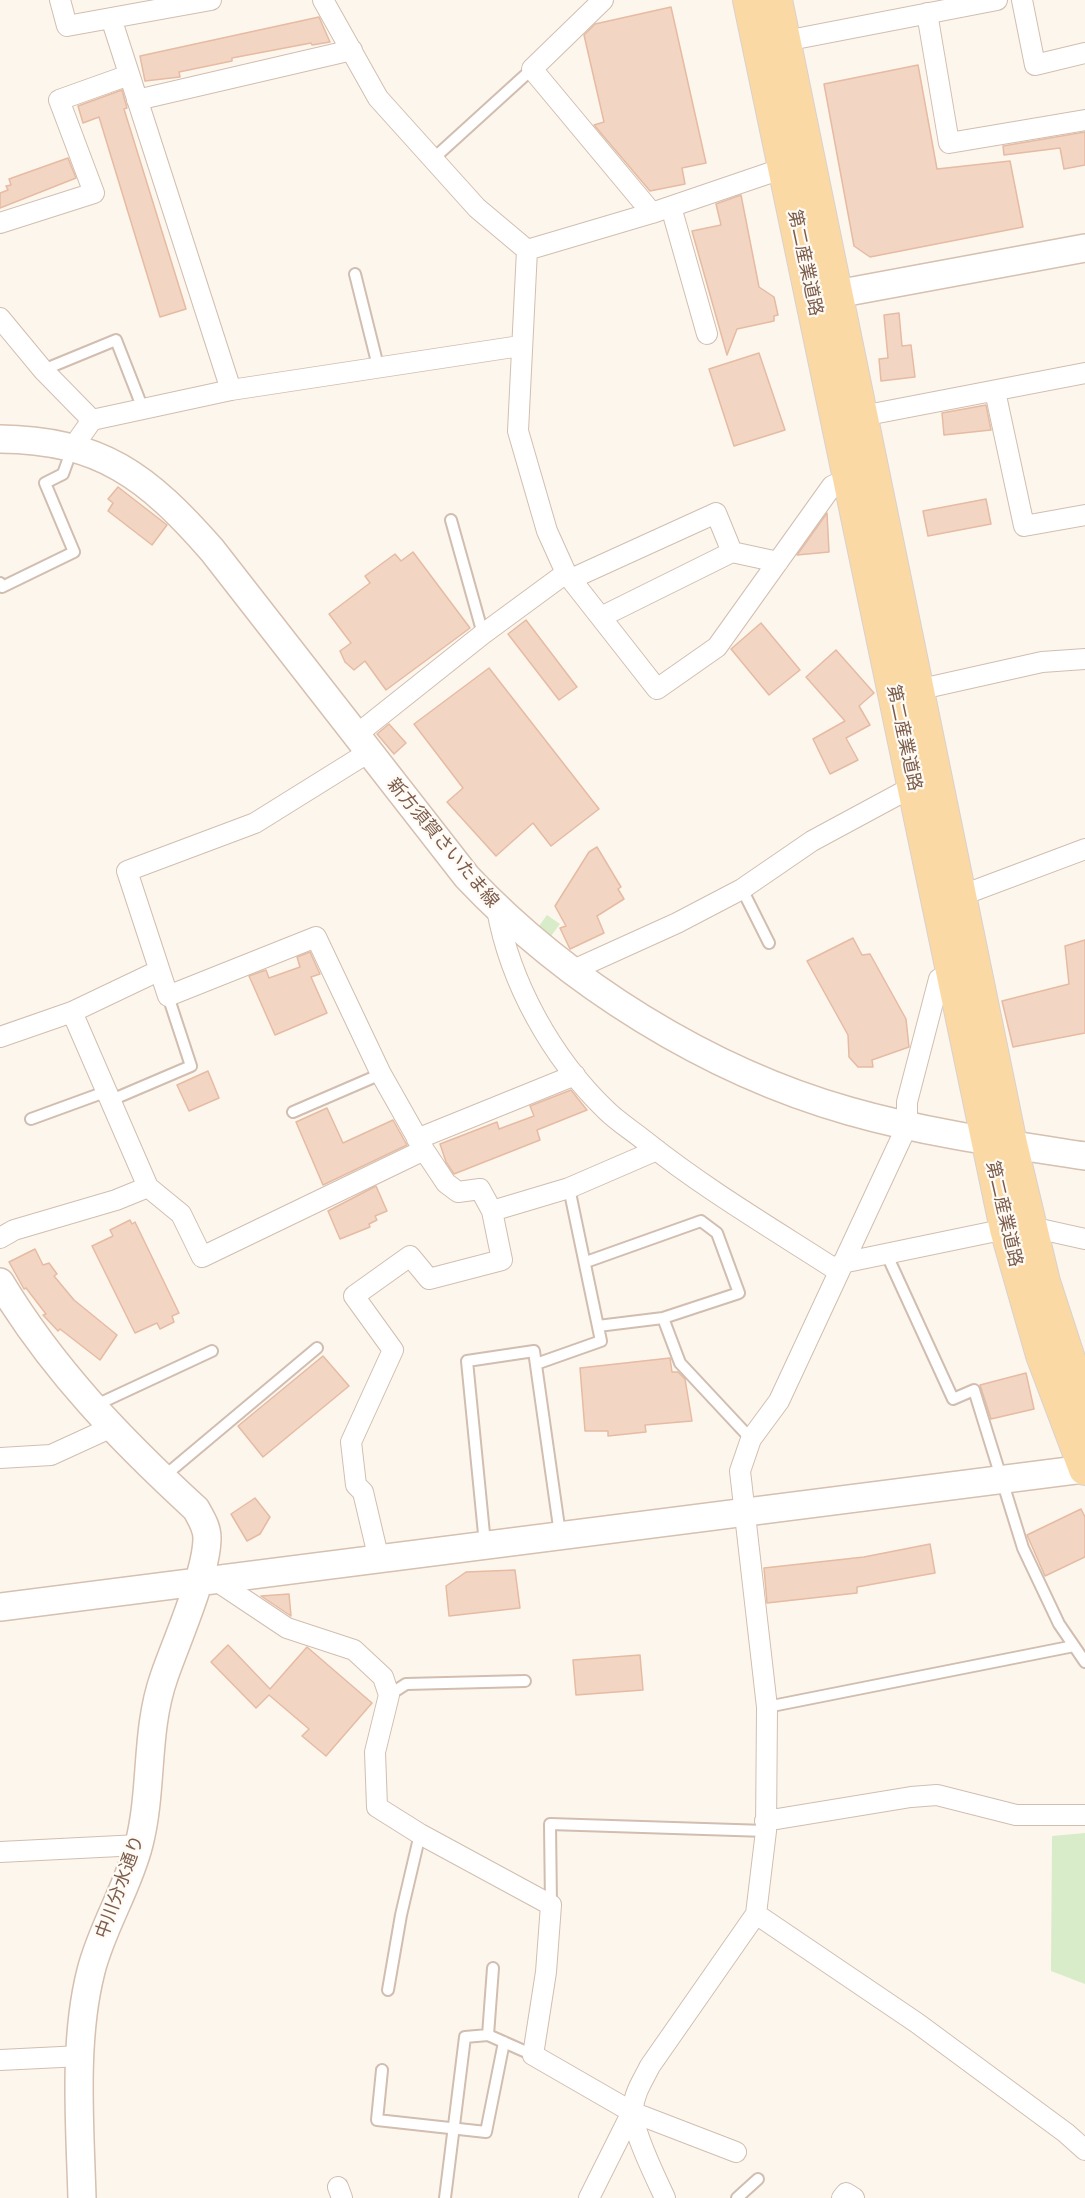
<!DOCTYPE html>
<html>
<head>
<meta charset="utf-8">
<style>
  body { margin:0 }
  canvas { display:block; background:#fdf6ec }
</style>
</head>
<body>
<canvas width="1085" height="2198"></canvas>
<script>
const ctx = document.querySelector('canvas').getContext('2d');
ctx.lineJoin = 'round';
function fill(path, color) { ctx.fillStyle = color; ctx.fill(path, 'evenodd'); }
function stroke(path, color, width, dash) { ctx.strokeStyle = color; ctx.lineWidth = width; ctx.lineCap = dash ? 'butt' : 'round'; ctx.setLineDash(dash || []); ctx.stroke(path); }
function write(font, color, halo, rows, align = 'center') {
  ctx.font = font + ' "Alegreya Sans","Noto Sans JP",sans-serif'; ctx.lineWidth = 4.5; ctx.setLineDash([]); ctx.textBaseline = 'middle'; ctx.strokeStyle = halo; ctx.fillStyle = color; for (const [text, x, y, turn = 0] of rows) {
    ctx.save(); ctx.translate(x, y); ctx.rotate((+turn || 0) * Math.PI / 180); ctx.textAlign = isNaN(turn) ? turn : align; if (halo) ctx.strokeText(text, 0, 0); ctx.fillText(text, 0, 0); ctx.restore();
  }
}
const green = new Path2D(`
  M547,915L560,924L551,936L539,926Z
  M1085,1833V1984L1051,1971L1052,1836Z`);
const building = new Path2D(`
  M671,7L706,163L682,168L685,184L650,191L594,125L604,122L584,35L595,24Z
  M319,17L330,42L312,45L311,43L232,58V61L179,72L180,77L145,81L140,56Z
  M918,65L937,169L1010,161L1023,227L870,257L854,246L824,84Z
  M122,90L127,108L124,109L186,309L160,317L99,117L83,123L78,106Z
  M1085,132V165L1064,169L1060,148L1004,155L1003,146Z
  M68,158L76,178L0,208V193L8,190L6,186L11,185L9,179Z
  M741,195L759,287L774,297L778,315L774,316V321L737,329L727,355L692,231L721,225L716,204Z
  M899,313L902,346L911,345L915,377L881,381L879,359L888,358L884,315Z
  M759,353L785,430L734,446L709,369Z
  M986,405L991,430L944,435L942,413Z
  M118,487L167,525L152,545L108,511L113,503L108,499Z
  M986,499L991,524L928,536L923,511Z
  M827,513L829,552L797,555Z
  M413,552L470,628L386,690L365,661L354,670L345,662L340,651L351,643L329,614L370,583L365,576L395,554L401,561Z
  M526,620L577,687L559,700L508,634Z
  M761,623L800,670L769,695L731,649Z
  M836,650L874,693L859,706L870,725L846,738L858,760L830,774L813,739L845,721L806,677Z
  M489,668L599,809L551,846L533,823L496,856L447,802L463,788L414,724Z
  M389,724L406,743L394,754L377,734Z
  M597,847L621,887L618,889L624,899L597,916L604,933L570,949L560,928L566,926L555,906L589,852Z
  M853,938L862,955L870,954L906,1019L909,1047L872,1060L873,1067H858L849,1057L848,1035L807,961Z
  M1085,940V1033L1013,1047L1002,1001L1069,984L1065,946Z
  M310,952L320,974L311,977L327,1013L275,1035L249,976L266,970L269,978L300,967L297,957Z
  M208,1071L219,1098L189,1111L177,1085Z
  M571,1090L587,1110L537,1130L540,1140L454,1174L446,1162L440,1144L497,1122L499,1129L534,1116L530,1106Z
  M327,1108L343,1143L393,1120L407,1145L323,1185L296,1122Z
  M376,1186L387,1211L375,1216L377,1220L369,1224L370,1227L340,1239L328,1211Z
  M130,1220L132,1224L135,1222L179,1313L172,1316L174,1322L160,1329L157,1323L135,1333L92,1246L113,1236L110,1230Z
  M35,1249L43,1265L49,1263L57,1274L54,1276L74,1300L117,1335L100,1360L60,1329L58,1331L43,1315L46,1314L26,1288L24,1289L9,1262Z
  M323,1356L349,1386L263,1457L238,1426Z
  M670,1358L672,1372H678L685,1379L692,1421L645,1425L646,1432L608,1436V1431H585L580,1368Z
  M1026,1373L1034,1409L991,1419L980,1385Z
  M255,1498L270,1517L260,1534L247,1541L231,1514Z
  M1081,1509L1085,1517V1557L1045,1576L1027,1535Z
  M930,1544L935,1573L857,1587V1593L767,1603L764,1568L864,1557Z
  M515,1570L520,1608L449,1616L446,1586L466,1572Z
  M289,1594L291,1616L261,1596Z
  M228,1645L270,1689L307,1647L372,1703L326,1756L302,1736L309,1729L269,1695L256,1708L211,1662Z
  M640,1655L643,1690L576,1695L573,1660Z`);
const lane = new Path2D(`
  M433,159L532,69
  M355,274L378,366
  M43,370L116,340L143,409
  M451,520L483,634
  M0,583L2,587L74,552L45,483L63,474L72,449
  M742,889L769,943
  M109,1101L191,1066L168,996
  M293,1112L381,1074
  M31,1119L105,1092
  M886,1253L953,1399L974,1390L1023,1548L1059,1624L1085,1662
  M586,1262L701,1221L717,1233L739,1293L663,1318L598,1326
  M663,1318L680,1363L751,1439
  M536,1364L601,1341L569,1188
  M94,1406L212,1351
  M162,1478L317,1348
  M485,1544L467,1361L534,1351L560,1534
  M389,1695L406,1684L525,1681
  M767,1707L1074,1646
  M551,1905L550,1824L766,1831
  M388,1990L401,1915L420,1834
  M488,2035L493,1968
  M382,2070L377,2120L486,2132L504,2042
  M445,2198L465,2037L488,2035L533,2055
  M737,2198L758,2179`);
const street = new Path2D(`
  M60,0L67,26L211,0
  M323,0L378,98L477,208L527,250
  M603,0L532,69L652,213
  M1022,0L1035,65L1085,53
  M927,13L949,143L1085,120
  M111,18L231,390
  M785,41L997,0
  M137,100L352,50
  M671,207L707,334
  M0,223L94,193L59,100L129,75
  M527,250L652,213L784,168
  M0,318L43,370L92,420
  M995,391L1024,526L1085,515
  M862,416L1085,373
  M73,447L92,420L231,390L520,346
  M732,552L778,562
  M566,573L657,689L717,647L832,486L850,478
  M571,579L716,513L732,552L601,617
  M917,690L1042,662L1085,659
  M356,735L483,634L566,573L547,531L518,431L527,250
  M960,896L1085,849
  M497,909C510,983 552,1058 606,1110C618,1122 633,1131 645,1141C705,1189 773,1229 838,1271
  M571,971L677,923L742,889L812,841L914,786
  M72,1012L148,1187
  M0,1037L72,1012L158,971
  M417,1139L575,1075
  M492,1211L569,1188L657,1150
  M1031,1227L1085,1239
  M0,1238L14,1230L116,1200L148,1187L181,1214L202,1257L424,1150L381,1074L316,937L168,996L127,871L255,823L369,752
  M842,1263L1006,1229
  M0,1458L51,1455L110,1428
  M379,1560L363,1492L356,1485L351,1442L393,1350L354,1296L410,1256L429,1279L502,1260L492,1211L480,1189L458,1192L446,1183L424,1150
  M215,1580L287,1628L354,1650L383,1677L389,1695L375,1752L377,1807L420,1834L551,1905L546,1972L533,2055L632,2112L736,2152
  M765,1821L911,1797L937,1795L1016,1815H1085
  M0,1852L139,1845
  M756,1914L917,2023L1066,2133L1085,2150
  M0,2060L81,2056
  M338,2187L342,2198
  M589,2198L632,2112
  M665,2198C656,2178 631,2129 633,2109C634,2093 643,2080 650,2066L756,1914L766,1831L767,1707L740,1471L751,1439L779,1401L907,1126V1102L939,979L953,971
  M842,2198L846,2193L854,2198`);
const secondary = new Path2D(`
  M815,298L1085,248
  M0,439C101,440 148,477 212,550L467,877C567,983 708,1071 849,1111C926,1133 1006,1144 1085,1156
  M0,1282C53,1370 121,1440 196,1509C201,1518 207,1527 207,1538C207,1573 176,1642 164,1677C145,1731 153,1789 139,1844C128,1888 102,1927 91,1971C73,2041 80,2126 82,2198
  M0,1607L1085,1469`);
const primary = new Path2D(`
  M749,0L1006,1229L1042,1355L1085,1469
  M776,0L1011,1144L1044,1282L1085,1408`);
const streetNames = [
  ["第二産業道路",805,263,78],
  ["第二産業道路",904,738,78],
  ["新方須賀さいたま線",443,843,50],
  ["第二産業道路",1004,1214,77],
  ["中川分水通り",120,1887,-70]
];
fill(green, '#d8ecc9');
fill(building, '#f3d5c3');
stroke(building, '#e6bba3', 1.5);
stroke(lane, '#d1beb0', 14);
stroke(street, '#d1beb0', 22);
stroke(secondary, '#d6c0b0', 30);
stroke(primary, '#dad1cd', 34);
stroke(lane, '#fff', 10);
stroke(street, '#fff', 20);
stroke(secondary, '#fff', 27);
stroke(primary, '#fbd9a5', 32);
write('18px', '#7a5c4d', '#fffaf3', streetNames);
</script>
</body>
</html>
